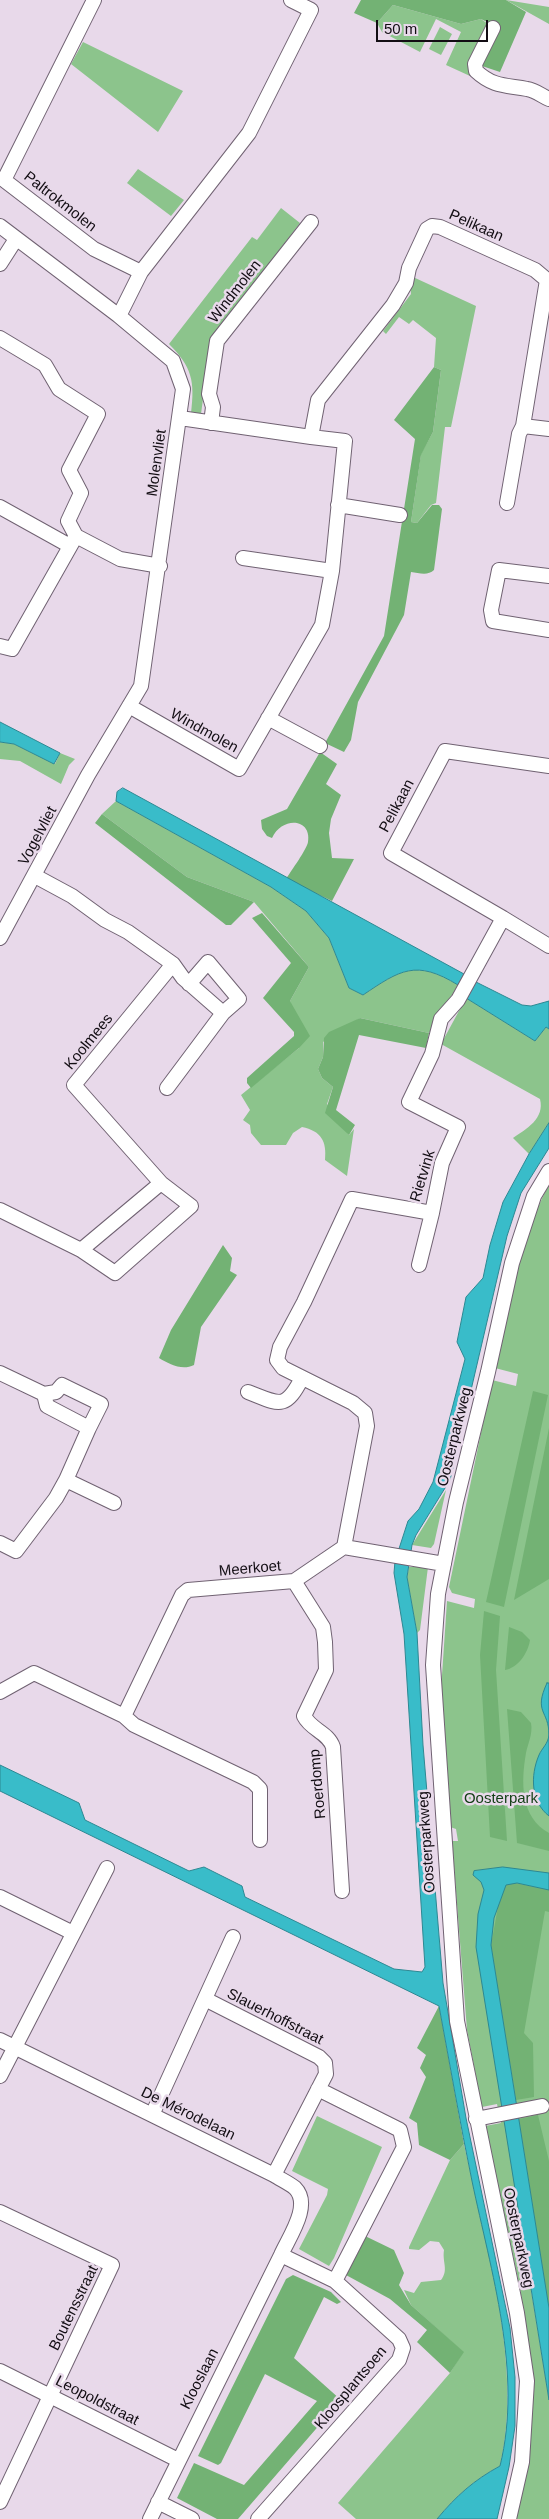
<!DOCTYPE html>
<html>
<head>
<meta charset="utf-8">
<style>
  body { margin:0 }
  #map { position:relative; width:549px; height:2519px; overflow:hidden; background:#e8d9ea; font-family:Arial,sans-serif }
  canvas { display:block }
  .scale { position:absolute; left:376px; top:20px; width:112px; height:22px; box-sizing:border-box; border:2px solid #120d13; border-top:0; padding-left:6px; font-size:15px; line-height:18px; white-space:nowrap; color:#120d13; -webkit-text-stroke:4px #e8d9ea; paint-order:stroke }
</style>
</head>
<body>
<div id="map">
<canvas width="549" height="2519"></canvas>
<div class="scale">50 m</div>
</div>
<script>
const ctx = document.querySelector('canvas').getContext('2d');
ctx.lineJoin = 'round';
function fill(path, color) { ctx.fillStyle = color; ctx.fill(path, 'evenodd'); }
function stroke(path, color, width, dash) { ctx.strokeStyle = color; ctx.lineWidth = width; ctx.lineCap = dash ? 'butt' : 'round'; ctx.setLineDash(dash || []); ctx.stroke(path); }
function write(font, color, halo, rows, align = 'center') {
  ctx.font = font + ' Arial,sans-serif'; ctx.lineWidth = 5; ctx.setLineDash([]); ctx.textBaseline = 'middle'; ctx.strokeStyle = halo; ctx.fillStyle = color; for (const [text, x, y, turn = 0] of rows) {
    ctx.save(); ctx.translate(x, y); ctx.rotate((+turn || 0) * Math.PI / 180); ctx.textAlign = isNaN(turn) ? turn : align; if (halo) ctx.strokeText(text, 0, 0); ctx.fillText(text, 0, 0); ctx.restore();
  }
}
const green = new Path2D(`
  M506,0L549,7V24Z
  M393,5L461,24L481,19L488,24L470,76L446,65L461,32L436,19L420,52L382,32L377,23Z
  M440,27L452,34L441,55L429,49Z
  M83,42L183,91L158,132L71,64Z
  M138,169L184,200L171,216L127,183Z
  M281,208L300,223L211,340L201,414L191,413C195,381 192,367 169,344L252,237L257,240Z
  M413,277L476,306L451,427H445L436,503L431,505L417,523L411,522L421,454L433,432L441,370L434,367L436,338L413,320L409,324L399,317L386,334L383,331L411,294L410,282Z
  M0,742L14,744L55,764L60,753L75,759L69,765L61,784L20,761L0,759Z
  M116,801L271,887L306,911L329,938L349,988L363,995C400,970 416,959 458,985L429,1033L360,1018L323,1042V1057L318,1069L322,1078L333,1087L327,1104L349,1135L354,1129L347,1176L325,1160C327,1141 321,1131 302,1127L293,1133L286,1145H261L251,1133L250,1125L243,1120L250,1110L241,1095L299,1048L290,1001L309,967L254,902L187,877L102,814Z
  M466,998L535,1041L546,1027L549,1029V1123L529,1154L513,1138C526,1129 545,1119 540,1099L441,1044Z
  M549,1185V2351L526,2259L549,2400V2519H516L524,2482L532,2382L530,2354L520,2288L485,2126L501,2123L497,2104L482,2107L467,2030L452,1841H458L456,1829L450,1827L441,1690L447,1601L474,1608L475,1599L452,1593L449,1587L492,1380L516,1386L518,1374L495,1368C509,1307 518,1241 549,1185Z
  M446,1490L434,1544L431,1548L412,1545Z
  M409,1567H428L420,1630L417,1633L407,1577Z
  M317,2116L382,2147L334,2258L329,2266L299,2249L327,2195L328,2189L292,2171Z
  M464,2144C485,2241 524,2368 500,2466C474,2480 456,2496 437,2519H356L338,2503L450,2373L463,2352L411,2305L404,2290L414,2293L421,2282L441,2280C449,2270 442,2262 444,2250L439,2242L430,2241L419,2250L409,2249V2247L450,2160Z`);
const forest = new Path2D(`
  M361,0H506L526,12L500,72L482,66L499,28L481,19L461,24L393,5L377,23L354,13Z
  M434,367L441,370L433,432L421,455L411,522L417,523L432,505H439L442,509L434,570C428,576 419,573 411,572L404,615L358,702L351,740L344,752L325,743L384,636L415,439L394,420Z
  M320,752L337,764L326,784L341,795L331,819L329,833L332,858L354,859L332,901L286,879C291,871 307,849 308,842C312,818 282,816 272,838L267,836L262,829L261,820L287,809Z
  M102,814L187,877L254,902L231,925H226L95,823Z
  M262,913L309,967L290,1001L310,1036L299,1048L251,1088L247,1083V1078L294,1036V1032L263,998L291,963L252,918Z
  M360,1018L429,1033L426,1048L359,1035L336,1110L355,1125L349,1135L325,1113L333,1087L322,1078L318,1069L323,1057L324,1038L329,1032Z
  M223,1245L232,1258L230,1271L237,1275L201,1327L194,1365C182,1371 169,1364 159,1358L171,1330Z
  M533,1391L548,1395L504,1607L486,1602Z
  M549,1428V1579L514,1600Z
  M484,1611L500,1616L496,1670L507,1841L490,1837L480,1655Z
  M509,1627L522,1632L530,1640C528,1653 518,1668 505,1670Z
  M507,1709L521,1712L531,1723C533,1734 528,1743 526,1753C521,1782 520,1817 549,1833V1851L517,1843Z
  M510,1882L549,1890V1912L545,1911L524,2033L533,2043L534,2097L516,2100L491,1945L499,1901L506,1885Z
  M439,2006L464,2144L450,2160L419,2145L417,2123L409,2118L426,2077L420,2068L426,2055L417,2048Z
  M538,2115L549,2161V2308L519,2119Z
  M363,2235L394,2250L404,2273L399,2285L411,2305L464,2352L450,2373L417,2342L427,2330L390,2299L346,2275Z
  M293,2275L331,2292L341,2302L337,2304L324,2297L294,2358L341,2400L238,2519H217L177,2498L194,2463L244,2485L317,2401L265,2374L221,2463L218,2465L198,2456L286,2279Z`);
const water = new Path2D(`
  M0,722L60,753L54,764L14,744L0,742Z
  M123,788L464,974L458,985C416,959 400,970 363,995L349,988L329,938L306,911L271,887L116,801L117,792Z
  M474,981L522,1005L531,1006L549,1001V1029L546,1027L535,1041L466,998Z
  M549,1123V1148L521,1193L507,1236L450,1480L416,1535L412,1545L407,1577L417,1633L423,1745L443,1983L466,2118L510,2328L515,2377V2426L509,2467L497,2519H437C456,2496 474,2480 500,2466C523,2373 491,2272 472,2181C460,2123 450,2065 439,2006L0,1791V1765L79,1803L85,1820L189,1871L204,1867L242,1886L245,1897L394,1969L422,1972L425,1967L404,1634L394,1573L395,1561L408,1521L419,1509L433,1482L465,1359L457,1342L466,1297L483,1278L490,1245L503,1202L529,1154Z
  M547,1683H549V1816C531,1802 530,1776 539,1755C542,1748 548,1744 549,1735C549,1710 533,1713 547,1683Z
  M503,1867L549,1873V1890L517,1883L506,1885L494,1918L491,1945L549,2308V2400L476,1947L478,1914L484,1890L481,1882L473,1875L474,1871Z`);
const minor = new Path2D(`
  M94,0L4,180L94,249L141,272
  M493,28L475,64L476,71C493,87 506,85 527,89C535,90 542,96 549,99
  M0,226L119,316L173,361L183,389L141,686L88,775L0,938
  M0,264L16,239
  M119,316L141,272L249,133L311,10L291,0
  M0,338L45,365L59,389L98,414L69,470L81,493L68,521L76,536
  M180,418L311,437L318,400L393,305L406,283L409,268L427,229L432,226L440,227L535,270L547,280L523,426L549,429
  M211,423L213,407L209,394L217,341L311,222
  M507,503L519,434L523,426
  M338,505L400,515
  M0,507L70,546
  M243,558L332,571
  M549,576L499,570L491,610L493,621L549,630
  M0,646L12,649L76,536L120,559L160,566
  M129,706L239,769L322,625L332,571L345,441L311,437
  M268,718L320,746
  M35,876L72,896L105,920L128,932L173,964L183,978L223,1013L167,1088
  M503,918L549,946
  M189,984L208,962L239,999L223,1013
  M0,1210L81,1250L115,1273L191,1206L161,1183
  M81,1250L161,1183L74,1085L173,964
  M419,1265L432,1213
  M0,1373L44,1394L56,1392L62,1385L101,1404L89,1428L47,1406L44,1394
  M248,1392C279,1404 285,1411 302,1378
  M66,1480L89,1428
  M0,1543L16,1551L56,1498L66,1480L114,1503
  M344,1547L367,1426L365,1413L353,1403L283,1368L277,1360L280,1347L304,1302L352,1199L432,1213L442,1163L458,1127L409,1102L432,1054L441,1019L458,1000L503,918L391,853L445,751L549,766
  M294,1581L323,1627L325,1642L326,1670L304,1716C311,1730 328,1732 333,1747L342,1891
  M0,1692L34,1673L124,1716L182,1595L188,1590L294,1581L344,1547L444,1564
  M124,1716L134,1725L253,1782L260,1789V1840
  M0,1897L73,1933
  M205,1999L319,2057L325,2063L326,2074L274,2175
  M0,2040L274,2175C280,2179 289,2183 295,2188C312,2205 289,2237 281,2255L150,2519
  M0,2076L107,1868
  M318,2089L400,2130L404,2147L335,2281
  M152,2115L233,1937
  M476,2119L542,2106
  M0,2212L112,2265L0,2502
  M0,2371L178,2460
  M158,2502L192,2519
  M258,2519L399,2360L403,2348L399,2339L335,2281L281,2255
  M509,2519L522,2462L527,2381L517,2313L457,2021L433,1665L438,1594L456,1502L488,1372L512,1263L534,1196L549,1171`);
const streetNames = [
  ["Paltrokmolen",60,202,38],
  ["Pelikaan",476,226,24],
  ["Windmolen",235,292,-52],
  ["Molenvliet",157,463,-82],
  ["Windmolen",204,731,29],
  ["Pelikaan",397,806,-62],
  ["Vogelvliet",38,836,-62],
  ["Koolmees",89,1042,-51],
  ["Rietvink",423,1176,-73],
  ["Oosterparkweg",455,1437,-76],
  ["Meerkoet",250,1569,-5],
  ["Roerdomp",318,1784,-95],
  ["Oosterparkweg",427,1842,-94],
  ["Slauerhoffstraat",275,2017,27],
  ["De Mérodelaan",188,2114,26],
  ["Oosterparkweg",518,2238,78],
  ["Boutensstraat",74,2308,-64],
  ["Klooslaan",200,2379,-63],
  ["Kloosplantsoen",351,2388,-50],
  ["Leopoldstraat",97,2401,27]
];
const parkNames = [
  ["Oosterpark",501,1799]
];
fill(green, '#8cc48c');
fill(forest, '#73b274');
fill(water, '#39bcc9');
stroke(water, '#2d8892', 1);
stroke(minor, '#706272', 16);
stroke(minor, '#fff', 14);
write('15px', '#120d13', '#e8d9ea', streetNames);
write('15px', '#123f15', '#e8d9ea', parkNames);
</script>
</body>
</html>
